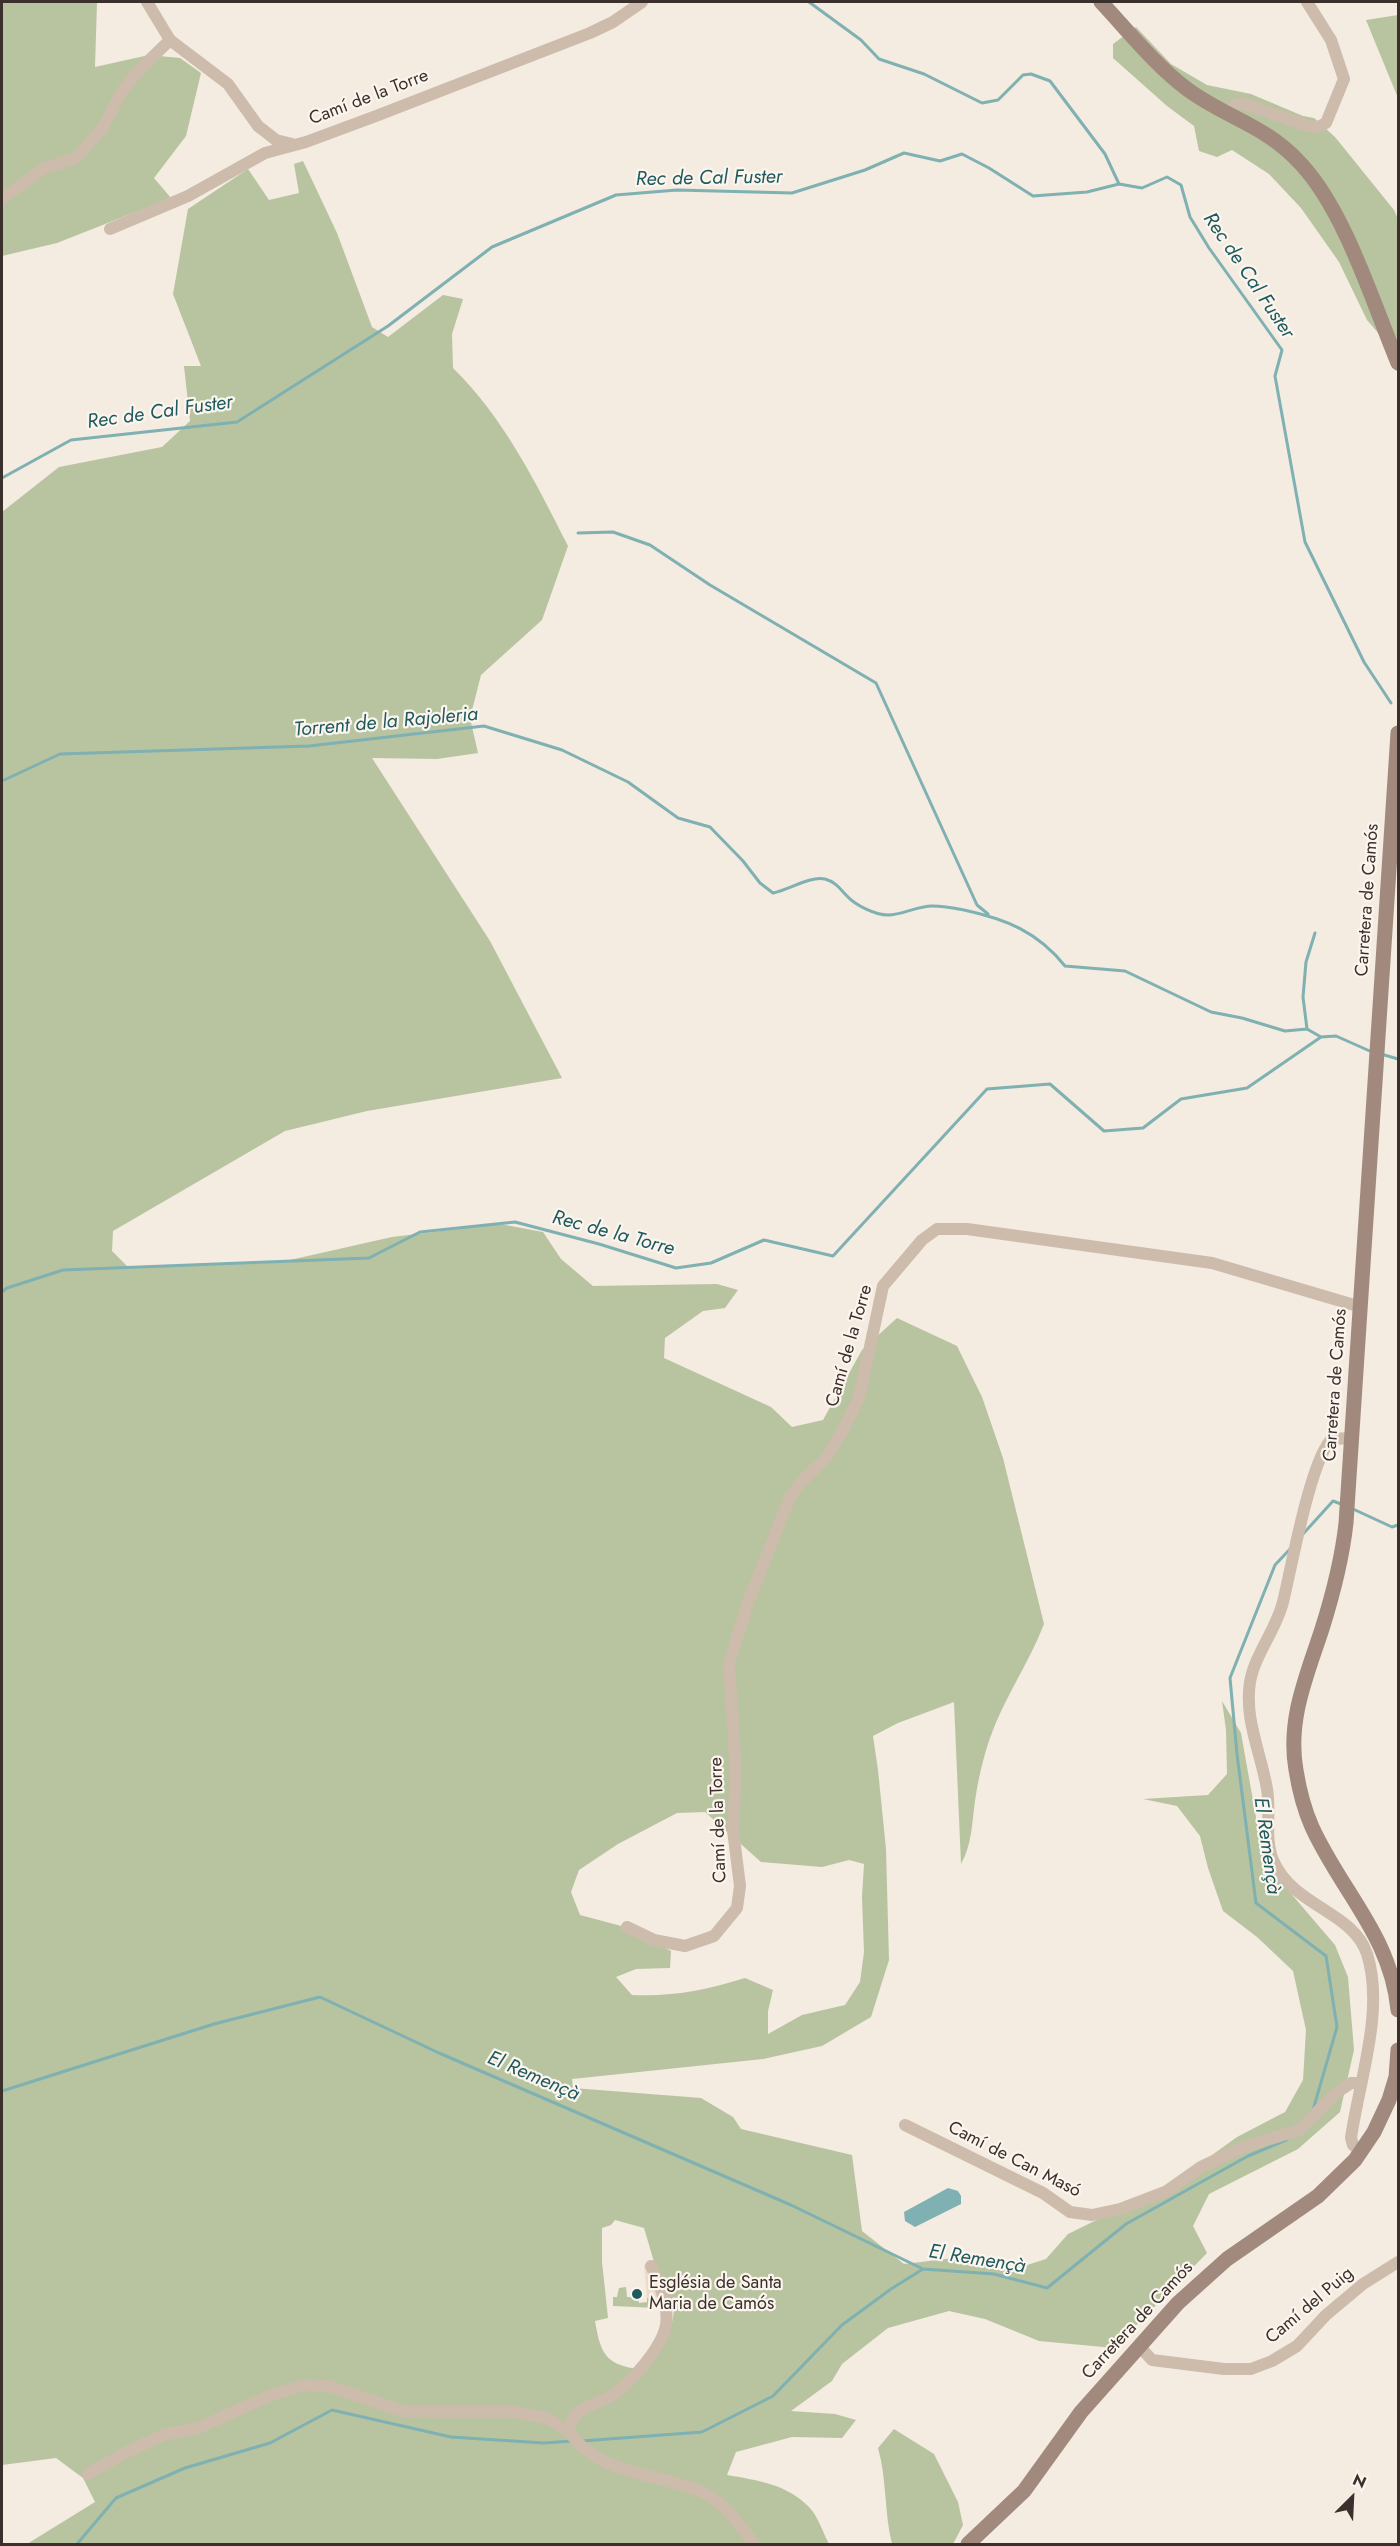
<!DOCTYPE html>
<html>
<head>
<meta charset="utf-8">
<style>
  body { margin:0 }
  #map { position:relative; width:1400px; height:2546px; overflow:hidden; background:#f4ebe1; font-family:Jost,sans-serif }
  canvas { display:block }
  .frame { position:absolute; inset:0; border:3px solid #3b302b; pointer-events:none }
  .north { position:absolute; left:1322px; top:2468px; width:60px; height:60px; -webkit-text-stroke:4px #fbf5ee; paint-order:stroke; rotate:24deg; font-size:16px; font-weight:700; line-height:24px; text-align:center; color:#3b302b }
  .north::after { content:''; display:block; margin:auto; width:21px; height:27px; background:#3b302b; clip-path:polygon(50% 0,100% 100%,50% 72%,0 100%) }
</style>
</head>
<body>
<div id="map">
<canvas width="1400" height="2546"></canvas>
<div class="frame"></div>
<div class="north">N</div>
</div>
<script>
const ctx = document.querySelector('canvas').getContext('2d');
ctx.lineJoin = 'round';
function fill(path, color) { ctx.fillStyle = color; ctx.fill(path, 'evenodd'); }
function stroke(path, color, width, dash) { ctx.strokeStyle = color; ctx.lineWidth = width; ctx.lineCap = dash ? 'butt' : 'round'; ctx.setLineDash(dash || []); ctx.stroke(path); }
function write(font, color, halo, rows, align = 'center') {
  ctx.font = font + ' Jost,sans-serif'; ctx.lineWidth = 4.5; ctx.setLineDash([]); ctx.textBaseline = 'middle'; ctx.strokeStyle = halo; ctx.fillStyle = color; for (const [text, x, y, turn = 0] of rows) {
    ctx.save(); ctx.translate(x, y); ctx.rotate((+turn || 0) * Math.PI / 180); ctx.textAlign = isNaN(turn) ? turn : align; if (halo) ctx.strokeText(text, 0, 0); ctx.fillText(text, 0, 0); ctx.restore();
  }
}
const green = new Path2D(`
  M2,2H97L95,67L149,55L180,58L201,73L186,136L154,178L171,198L57,243L2,256Z
  M1398,15V98L1366,20Z
  M1136,27L1171,64L1207,85L1251,94L1303,116L1314,118L1335,137L1394,210L1398,219V356L1367,320L1339,262L1301,208L1269,174L1232,150L1217,157L1199,151L1194,126L1167,106L1113,58V44Z
  M303,161L337,233L372,327L388,337L443,295L463,299L452,334L453,368C504,418 536,483 568,546L542,620L481,675L470,718L478,753L437,759L372,758L490,941L562,1078L367,1111L285,1131L113,1231L112,1251L128,1267L281,1262L392,1237L500,1224L543,1232L561,1259L593,1286L717,1284L738,1290L725,1308L703,1311L665,1338L664,1358L771,1407L792,1427L823,1420L862,1350L897,1318L957,1346L982,1397L1003,1458L1044,1624C1029,1663 1004,1698 990,1738C983,1758 978,1780 975,1801C972,1822 972,1845 961,1864L954,1702L898,1723L873,1736L878,1770L886,1849L889,1960L871,2017L822,2046L763,2059L572,2079L573,2088L701,2098L733,2117L741,2129L852,2155L862,2231L904,2264L962,2257L1008,2271L1046,2259L1068,2234L1176,2181L1237,2137L1285,2112L1303,2080L1306,2030L1293,1971L1257,1937L1223,1911L1208,1868L1200,1836L1177,1806L1143,1799L1208,1795L1227,1774L1226,1730L1222,1701L1241,1733L1264,1862L1335,1945L1348,1977L1354,2050L1340,2112L1298,2149L1209,2194L1193,2226L1207,2253L1114,2348L1039,2341L985,2319L949,2311L888,2328L842,2364L832,2381L791,2411L835,2414L856,2420L842,2438L792,2437L736,2452L727,2475C756,2480 787,2484 809,2507C818,2516 823,2533 829,2544H27L95,2502L83,2478L56,2458L2,2465V512L59,467L162,447L190,421L184,366H201L173,294L188,209L248,169L269,200L299,193L294,164ZM705,1812L761,1862L822,1867L849,1860L864,1864L862,1897L864,1952L860,1982L845,2005L802,2015L768,2034V2011L773,1990L745,1978C706,1990 672,1997 632,1995L616,1977L636,1969L670,1968L671,1951L625,1927L580,1915L571,1892L579,1870L618,1844L677,1813ZM615,2220L644,2228L668,2309L674,2310C672,2333 662,2352 646,2370C608,2366 601,2358 595,2321L608,2318L602,2262V2228L611,2225Z
  M626,2287L627,2297H638L639,2303L647,2302V2298H655L656,2308L613,2306V2297H617L619,2288Z
  M894,2429L934,2454L958,2502L963,2525L953,2544H892C884,2512 887,2479 878,2448Z`);
const plaza = new Path2D(`
  M655,2263L668,2309L656,2308L655,2298H647L644,2265Z`);
const water = new Path2D(`
  M948,2188L958,2191L961,2196V2204L915,2227L905,2221L904,2212Z`);
const stream = new Path2D(`
  M809,2L861,40L879,59L924,74L982,103L998,100L1023,75L1031,74L1050,81L1105,154L1119,184
  M2,478L71,440L237,422L388,326L492,247L616,195L677,190L792,193L865,170L904,153L940,161L962,154L989,168L1033,196L1087,192L1119,184L1142,188L1167,177L1181,185L1190,217L1209,248L1282,350L1275,376L1305,542L1364,662L1391,703
  M578,533L613,532L650,545L710,585L876,683L977,905L988,914
  M2,781L60,754L309,746L484,726L562,750L628,782L678,818L710,827L743,861L760,883L773,893C789,890 809,876 825,879C836,882 840,889 847,896C855,905 875,915 888,915C902,915 917,906 932,906C943,906 954,908 964,910C1006,919 1038,932 1065,966L1125,971L1211,1012L1242,1018L1285,1031L1307,1029L1321,1037L1336,1036L1372,1052
  M1307,1029L1303,997L1306,962L1315,933
  M1381,1054L1398,1059
  M2,1292L7,1288L63,1270L369,1258L420,1232L515,1222L599,1244L676,1268L711,1263L764,1240L833,1256L987,1089L1050,1084L1104,1131L1143,1128L1181,1099L1247,1088L1321,1037
  M1353,1509L1392,1527L1398,1525
  M1303,1534L1333,1501L1341,1504
  M1291,1548L1275,1565L1230,1678L1237,1754L1256,1903L1326,1956L1337,2027L1313,2110
  M2,2091L214,2024L320,1997L439,2053L791,2205L923,2269L994,2274L1047,2288L1126,2224L1248,2156L1286,2140
  M582,2441L702,2432L773,2396L842,2325L891,2289L923,2269
  M77,2544L116,2498L185,2468L270,2443L332,2410L451,2437L544,2443L572,2441`);
const street = new Path2D(`
  M147,2L170,40L228,84L258,126L276,140L292,144
  M1229,113L1233,106L1242,103L1308,126L1318,127L1326,123L1344,79L1331,40L1307,2
  M2,199L44,168L76,158L102,129L121,93L137,72L170,40
  M110,229L188,196L265,153L306,142L376,116L590,33L613,22L642,2
  M1352,1438L1332,1439C1311,1457 1291,1570 1283,1602C1276,1630 1255,1654 1250,1682C1244,1719 1261,1753 1267,1789C1271,1811 1264,1839 1273,1860C1293,1907 1353,1911 1367,1954C1385,2010 1359,2081 1351,2138L1353,2145L1361,2152
  M627,1927L654,1940L685,1946L714,1936L737,1908L740,1886L733,1830L736,1771L729,1663L749,1600L790,1497L801,1482L827,1457L844,1428L859,1398L883,1286L922,1240L937,1229H967L1212,1263L1361,1307
  M905,2125L1043,2193L1070,2212L1092,2215L1120,2209L1167,2191L1201,2167L1241,2148L1299,2130L1336,2093L1351,2083H1361
  M651,2266C659,2283 669,2305 666,2325C662,2348 631,2382 613,2395C596,2406 571,2406 569,2431C597,2476 663,2473 706,2494C727,2505 740,2526 754,2544
  M1140,2347L1152,2360L1224,2369H1251L1272,2361L1297,2346L1326,2315L1363,2284L1398,2262
  M88,2474L123,2454L163,2435L198,2428L271,2395L304,2385L329,2386L405,2412H516L546,2418L569,2431`);
const secondary = new Path2D(`
  M1101,2C1128,31 1155,65 1187,89C1226,118 1266,125 1301,164C1345,211 1373,303 1398,363
  M1398,733L1346,1523C1342,1560 1333,1594 1322,1629C1307,1675 1287,1720 1296,1770C1299,1789 1304,1809 1312,1827C1341,1891 1391,1936 1398,2010
  M968,2544L1024,2491L1081,2412L1178,2303L1227,2259L1318,2196L1355,2160L1374,2132L1389,2100L1396,2077L1398,2050`);
const markers = [
  [637,2294,6,"#1f5a5e"]
];
const streetNames = [
  ["Camí de la Torre",369,98,-21],
  ["Carretera de Camós",1368,900,-86],
  ["Camí de la Torre",850,1346,-74],
  ["Carretera de Camós",1336,1385,-86],
  ["Camí de la Torre",719,1820,-92],
  ["Camí de Can Masó",1014,2160,27],
  ["Camí del Puig",1310,2306,-40],
  ["Carretera de Camós",1138,2321,-47]
];
const poiNames = [
  ["Església de Santa",649,2284],
  ["Maria de Camós",649,2305]
];
const waterNames = [
  ["Rec de Cal Fuster",709,179,-1],
  ["Rec de Cal Fuster",1248,276,56],
  ["Rec de Cal Fuster",160,413,-8],
  ["Torrent de la Rajoleria",386,723,-5],
  ["Rec de la Torre",613,1234,15],
  ["El Remençà",1266,1846,82],
  ["El Remençà",533,2077,23],
  ["El Remençà",977,2260,9]
];
fill(green, '#b8c4a0');
fill(plaza, '#ecdcc8');
fill(water, '#7fb0b2');
stroke(stream, '#7fb0b2', 3);
stroke(street, '#cdbbac', 12);
stroke(secondary, '#a18a7d', 15);
for (const [x, y, r, color] of markers) { const dot = new Path2D(); dot.arc(x, y, r, 0, 2 * Math.PI); ctx.fillStyle = color; ctx.fill(dot); stroke(dot, '#fbf5ee', 2); }
write('18px', '#3b302b', '#fbf5ee', streetNames);
write('18px', '#3b302b', '#fbf5ee', poiNames, 'left');
write('italic 20px', '#1f5a5e', '#fbf5ee', waterNames);
</script>
</body>
</html>
